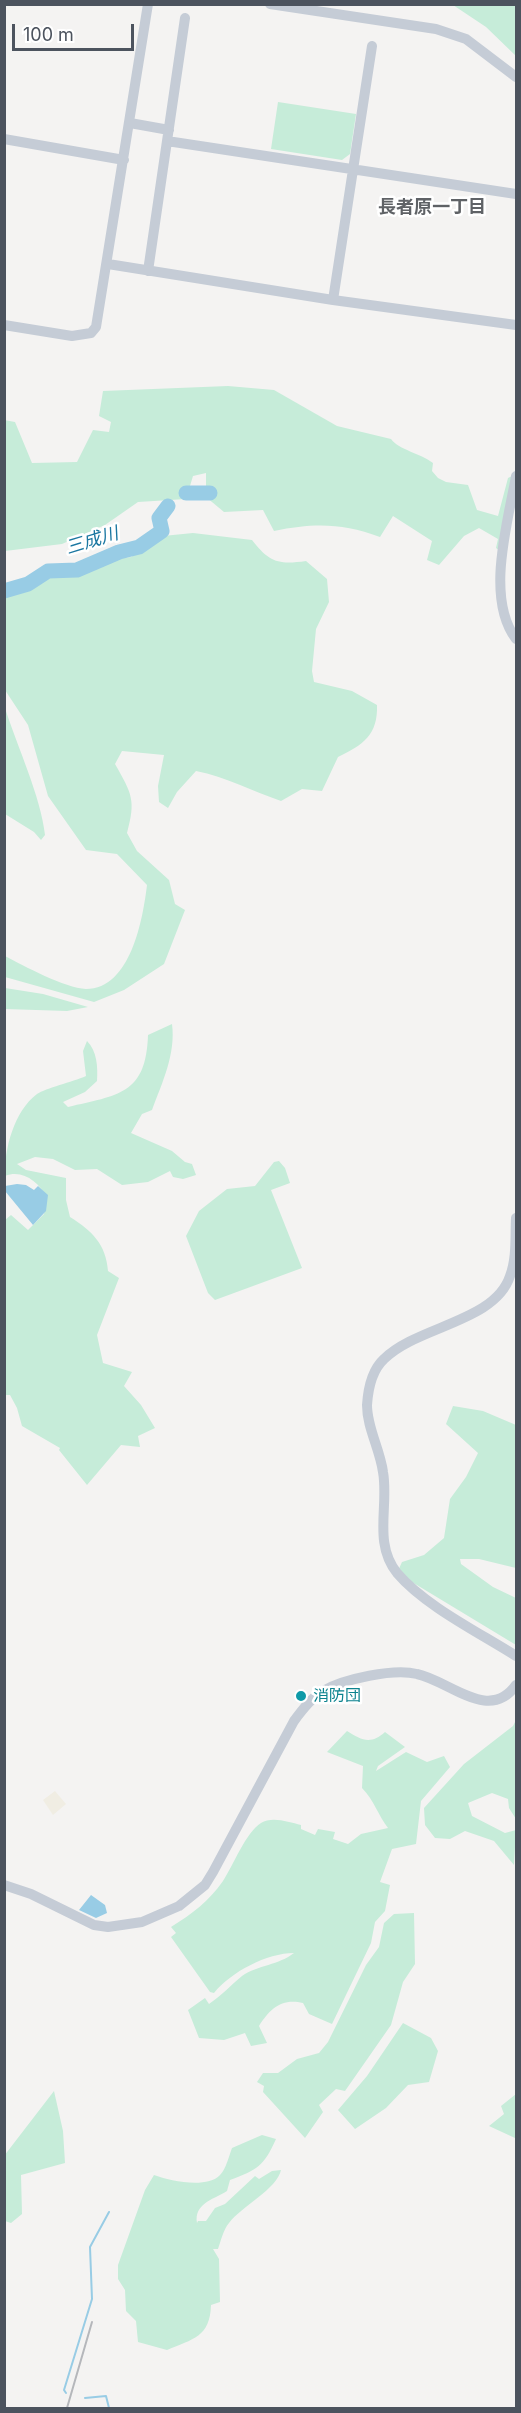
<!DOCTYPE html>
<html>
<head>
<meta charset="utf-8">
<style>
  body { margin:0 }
  #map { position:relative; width:521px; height:2413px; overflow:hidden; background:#f4f3f2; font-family:Inter,sans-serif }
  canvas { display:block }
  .frame { position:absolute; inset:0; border:6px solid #4c535e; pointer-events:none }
  .scale { position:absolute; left:12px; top:24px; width:122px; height:27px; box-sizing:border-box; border:3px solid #4c535e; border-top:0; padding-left:8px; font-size:18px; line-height:21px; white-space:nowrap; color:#4c535e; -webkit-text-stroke:4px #fff; paint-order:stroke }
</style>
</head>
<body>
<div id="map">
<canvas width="521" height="2413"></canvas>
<div class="frame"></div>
<div class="scale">100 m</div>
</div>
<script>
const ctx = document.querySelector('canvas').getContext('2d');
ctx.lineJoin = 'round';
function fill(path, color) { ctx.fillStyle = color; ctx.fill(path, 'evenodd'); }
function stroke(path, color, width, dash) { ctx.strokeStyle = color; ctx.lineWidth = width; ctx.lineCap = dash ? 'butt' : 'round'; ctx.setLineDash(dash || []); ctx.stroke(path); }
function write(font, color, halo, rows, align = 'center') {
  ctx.font = font + ' Inter,"Noto Sans JP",sans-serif'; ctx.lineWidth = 5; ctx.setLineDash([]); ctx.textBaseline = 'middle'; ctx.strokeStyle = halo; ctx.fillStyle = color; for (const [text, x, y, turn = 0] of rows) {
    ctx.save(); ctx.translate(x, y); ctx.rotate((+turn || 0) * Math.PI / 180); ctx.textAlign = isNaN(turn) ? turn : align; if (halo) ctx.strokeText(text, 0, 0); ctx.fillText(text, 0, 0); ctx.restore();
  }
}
const green = new Path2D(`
  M453,5H516V56L486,27Z
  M278,102L356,114L350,154L342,160L271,149Z
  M228,386L274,390L337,426L391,439C399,450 420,453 433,463L432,471L438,478L446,482L468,485L477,510L498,516L508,478L512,476L500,551L496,548L498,539L479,528L464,536L439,565L427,560L432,541L393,516L380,537C342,523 314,523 274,531L263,510L224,512L206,497V473L193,476L186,499L138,502L105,525L62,544L5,551L4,420L15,422L32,463L77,462L93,430L109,432L111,422L99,416L103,391Z
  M193,533L252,540C269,562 278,565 306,561L327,579L329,602L316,629L312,671L314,682L352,691L377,705C378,735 363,745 338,757L322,791L302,789L281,801C252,791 226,777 196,771L177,792L168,808L159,802L158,786L164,755L122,751L115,764C132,794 136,800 127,833L137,851L169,880L175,904L185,910L164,964L124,990L94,1002L5,977V956C24,966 65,988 86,989C131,989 143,918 147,885L117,854L86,850L48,796L28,725L5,690V590L52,567L131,557L163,536Z
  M5,708C17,746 41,797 45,835L41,840L34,832L5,814Z
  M5,988L43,994L88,1007L67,1011L5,1009Z
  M172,1024C176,1054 162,1083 152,1110L142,1114L131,1133L172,1151L185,1162L192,1164L196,1175L183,1179L173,1177L170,1171L148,1182L122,1185L97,1169L75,1170L53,1159L35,1157L17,1164L26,1170L66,1178V1200L70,1217C92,1231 106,1244 108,1271L119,1278L97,1335L103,1363L132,1372L124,1386L141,1405L155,1428L138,1436L140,1447L121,1445L87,1485L59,1450L60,1448L22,1426L17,1408L10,1395H5V1220L11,1215L28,1230L44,1214L47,1197C38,1182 23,1169 5,1176C4,1150 14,1111 37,1094C46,1088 72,1082 86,1076L83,1051L87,1041C97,1051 98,1067 97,1081L85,1092L63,1102L68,1107C118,1095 146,1095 148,1035Z
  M279,1161L285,1168L290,1183L271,1190L302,1268L215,1300L208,1293L186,1236L199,1211L227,1189L255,1186L274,1162Z
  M453,1406L483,1411L516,1425V1568L479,1559H460L461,1564L493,1587L516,1598V1645L397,1573L402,1562L424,1555L444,1538L450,1499L466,1477L478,1453L446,1424Z
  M516,1720V1819L509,1808L508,1799L492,1793L468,1803L472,1816L505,1833L516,1830L514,1865L494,1841L465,1831L450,1839L435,1838L425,1825L424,1808L464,1764L513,1726Z
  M347,1731C361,1740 371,1745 385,1732L405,1747L378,1766L376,1771L406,1752L427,1762L444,1756L450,1767L421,1801L416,1844L392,1849L380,1882L390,1885L385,1911L375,1922L371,1943L332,2024L309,2014L303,2003C281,1998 270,2009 259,2026L267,2043L251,2046L245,2033L224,2040L199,2038L188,2010L205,1998L209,2004C221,1996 231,1985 242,1976C258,1965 279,1965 294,1953C267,1953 231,1972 214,1993L210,1992L171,1937L176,1933L171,1927C192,1914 209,1901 223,1881C233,1866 246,1832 261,1823C272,1816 289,1822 301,1825V1829L315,1835L318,1829L335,1832L333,1839L348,1844L361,1834L388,1828C378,1815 374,1800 362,1788L363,1766L327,1752Z
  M414,1913L415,1964L403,1982L391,2025L345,2091L336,2089L319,2105L323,2112L305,2138L263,2092L264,2086L257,2082L263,2073H278L297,2059L319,2053L328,2042L366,1965L379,1947L384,1923L394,1914Z
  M403,2023L431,2038L438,2051L429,2082L408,2085L386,2108L355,2129L338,2110L367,2076Z
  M54,2091L63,2131L65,2163L21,2175L22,2214L11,2223L5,2221L4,2156Z
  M516,2094V2137L515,2138L489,2126L504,2114L501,2106Z
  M262,2135L276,2139C264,2166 257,2170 230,2180L227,2191C212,2200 194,2204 197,2223L198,2221H206L215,2208L225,2204L255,2176L259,2179L272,2171L281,2170C277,2189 242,2206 229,2223C223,2230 221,2241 218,2249H213L219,2259L220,2302L211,2305C210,2337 193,2339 167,2350L138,2342L136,2321L126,2311L125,2290L118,2279V2265L145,2190L154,2175C170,2181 207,2189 220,2175C226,2169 229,2156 232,2148Z`);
const sand = new Path2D(`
  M55,1791L66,1804L53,1815L43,1800Z`);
const water = new Path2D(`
  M17,1184L26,1185L34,1190L38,1186L48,1195L46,1211L33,1225L5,1191V1186Z
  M91,1895L105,1905L107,1913L96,1918L79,1910Z`);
const stream = new Path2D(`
  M66,2393L64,2390L92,2299L90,2247L109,2212
  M85,2398L106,2396L109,2408`);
const river = new Path2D(`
  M186,493H210
  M4,591L28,584L48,571L77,570L119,552L139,547L162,531L159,518L168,506`);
const secondary = new Path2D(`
  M270,4L436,29L466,39L516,77
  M130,123L169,130
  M4,139L124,160
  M167,141L516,194
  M108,264L333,300L516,325
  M148,271L185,18
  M333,300L372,46
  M4,325L72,336L91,333L96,327L148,4
  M516,476C508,522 485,598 516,639
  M516,1218C515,1237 517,1258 510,1276C495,1322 417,1326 384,1359C372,1370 368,1390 367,1405C367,1428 380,1449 383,1472C389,1506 373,1543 397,1573C425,1606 480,1633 516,1656
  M4,1885L31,1894L94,1925L108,1927L142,1922L179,1906L205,1885L213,1872L294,1721C302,1710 311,1698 323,1691C344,1679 394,1668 417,1674C450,1681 489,1723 516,1685`);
const rail = new Path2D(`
  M67,2408L92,2322`);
const markers = [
  [301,1696,6,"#0f9aa8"]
];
const cultureNames = [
  ["消防団",313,1696]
];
const neighbourhoodNames = [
  ["長者原一丁目",432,208]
];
const waterNames = [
  ["三成川",92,541,-17]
];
fill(green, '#c6ecd9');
fill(sand, '#f0ede3');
fill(water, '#98cce5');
stroke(stream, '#98cce5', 2);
stroke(river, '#98cce5', 15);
stroke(secondary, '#c5ccd6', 10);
stroke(rail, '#b5b7bb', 2);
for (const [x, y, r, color] of markers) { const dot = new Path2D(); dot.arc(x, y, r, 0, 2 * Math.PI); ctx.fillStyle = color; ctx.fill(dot); stroke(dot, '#fff', 2); }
write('16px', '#0d838f', '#fff', cultureNames, 'left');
write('bold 18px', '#5f6266', '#fff', neighbourhoodNames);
write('italic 18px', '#1b77a1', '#fff', waterNames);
</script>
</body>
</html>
